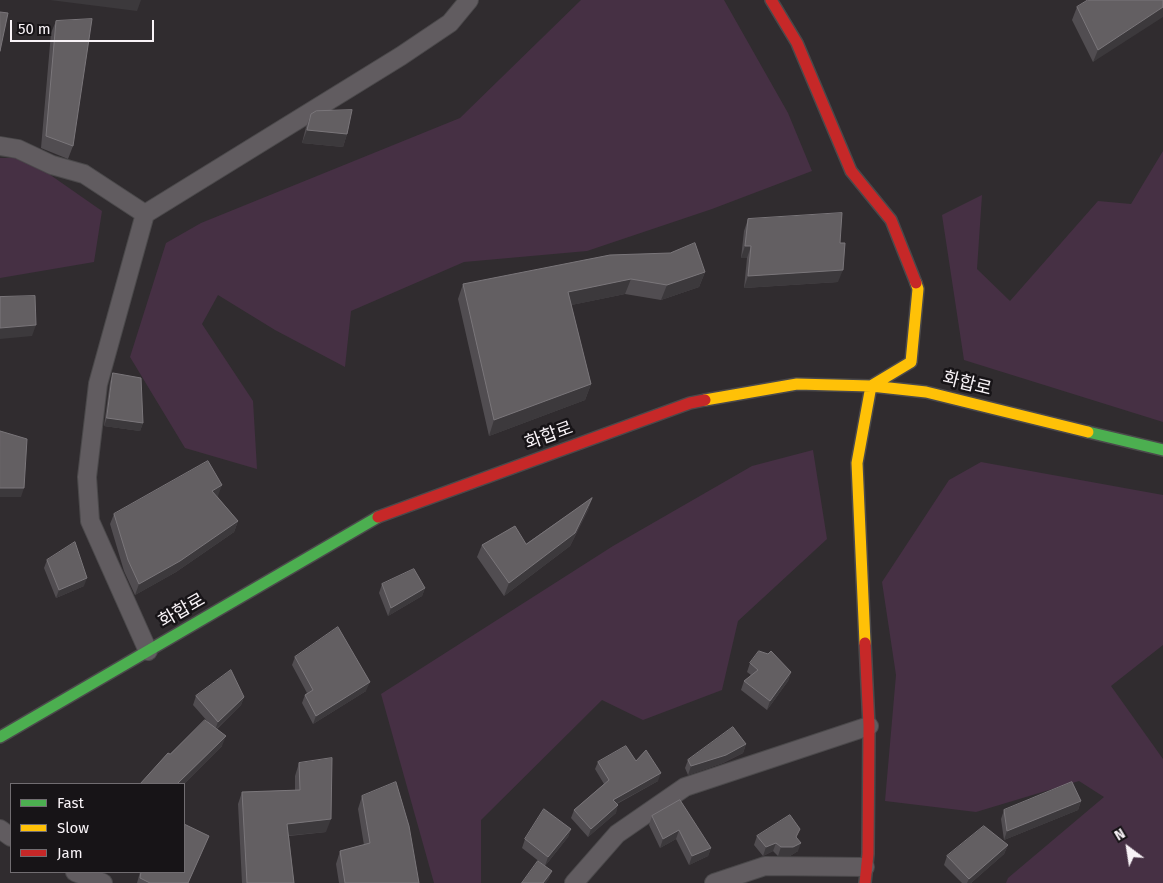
<!DOCTYPE html>
<html>
<head>
<meta charset="utf-8">
<style>
  body { margin:0 }
  #map { position:relative; width:1163px; height:883px; overflow:hidden; background:#302c2f; font-family:"Fira Sans",sans-serif }
  canvas { display:block }
  .legend { position:absolute; left:10px; top:783px; width:175px; height:90px; box-sizing:border-box; background:#171417; border:1px solid #716d71; margin:0; padding:6px 9px; list-style:none; font-size:15px; color:#f8f3f7 }
  .legend li { display:flex; align-items:center; gap:10px; height:25px }
  .legend b { width:25px; border:1px solid #716d71 }
  .north { position:absolute; left:1103px; top:823px; width:50px; height:50px; -webkit-text-stroke:4px #171417; paint-order:stroke; rotate:329deg; font-size:14px; font-weight:700; line-height:20px; text-align:center; color:#f8f3f7 }
  .north::after { content:''; display:block; margin:auto; width:18px; height:22px; background:#f8f3f7; clip-path:polygon(50% 0,100% 100%,50% 72%,0 100%) }
  .scale { position:absolute; left:10px; top:20px; width:144px; height:22px; box-sizing:border-box; border:2px solid #f8f3f7; border-top:0; padding-left:6px; font-size:15px; line-height:18px; white-space:nowrap; color:#f8f3f7; -webkit-text-stroke:4px #171417; paint-order:stroke }
</style>
</head>
<body>
<div id="map">
<canvas width="1163" height="883"></canvas>
<ul class="legend">
<li><b style="height:6px;background:#4caf50"></b>Fast</li>
<li><b style="height:6px;background:#ffc107"></b>Slow</li>
<li><b style="height:6px;background:#c62828"></b>Jam</li>
</ul>
<div class="north">N</div>
<div class="scale">50 m</div>
</div>
<script>
const ctx = document.querySelector('canvas').getContext('2d');
ctx.lineJoin = 'round';
function fill(path, color) { ctx.fillStyle = color; ctx.fill(path, 'evenodd'); }
function stroke(path, color, width, dash) { ctx.strokeStyle = color; ctx.lineWidth = width; ctx.lineCap = dash ? 'butt' : 'round'; ctx.setLineDash(dash || []); ctx.stroke(path); }
function write(font, color, halo, rows, align = 'center') {
  ctx.font = font + ' "Fira Sans","Noto Sans KR",sans-serif'; ctx.lineWidth = 5; ctx.setLineDash([]); ctx.textBaseline = 'middle'; ctx.strokeStyle = halo; ctx.fillStyle = color; for (const [text, x, y, turn = 0] of rows) {
    ctx.save(); ctx.translate(x, y); ctx.rotate((+turn || 0) * Math.PI / 180); ctx.textAlign = isNaN(turn) ? turn : align; if (halo) ctx.strokeText(text, 0, 0); ctx.fillText(text, 0, 0); ctx.restore();
  }
}
const green = new Path2D(`
  M581,0H724L788,113L812,171L712,209L587,251L464,262L351,311L345,367L275,330L218,295L202,324L253,401L257,469L185,448L130,357L166,243L201,223L460,118Z
  M1163,151V422L964,360L942,215L982,195L977,269L1010,301L1098,201L1131,204Z
  M0,158H26L102,211L94,262L0,278Z
  M813,450L827,539L738,621L722,690L643,720L602,700L481,820V883H434L381,694L613,546L752,466Z
  M981,462L1163,495V645L1111,686L1163,759V883H1006L1008,878L1104,797L1079,781L976,812L885,801L896,675L882,582L949,480Z`);
const street = new Path2D(`
  M0,146L18,149L52,165L84,174L145,214
  M148,651L90,521L87,477L98,384L145,214L401,56L450,23L469,0
  M0,829L11,837
  M75,872L103,883
  M574,883L617,834L685,787L869,726
  M714,883L765,866L865,867`);
const fast = new Path2D(`
  M1088,432L1163,450
  M0,737L378,517`);
const slow = new Path2D(`
  M705,400L797,384L871,386L926,392L1088,432
  M865,643L857,463L871,386L911,362L918,289L916,283`);
const jam = new Path2D(`
  M771,0L797,43L851,171L891,220L916,283
  M378,517L690,403L705,400
  M865,883L868,854L869,726L865,643`);
const wall = new Path2D(`
  M1163,0L1093,62L1072,20L1077,7Z
  M56,21L73,146L68,159L41,148L51,33Z
  M311,114L347,134L343,147L302,143L306,127Z
  M748,219L838,282L744,288L747,258H741L744,231Z
  M705,272L699,287L661,300L625,294L571,305L591,384L585,400L489,436L458,299L463,284Z
  M113,373L143,423L140,431L104,426L110,382Z
  M217,496L238,521L234,532L176,572L135,595L124,571L110,524L114,514L218,496Z
  M592,498L588,510L570,546L504,596L477,557L482,545L526,544Z
  M47,560L84,586L56,598L44,568Z
  M382,584L425,588L422,596L388,616L379,593Z
  M295,657L366,691L313,724L302,703L305,695L307,693L292,665Z
  M750,663L791,672L788,681L767,710L741,690L744,681L751,675L747,672Z
  M196,696L244,697L241,705L217,729L222,746L184,784H140L170,754L208,722L193,705Z
  M746,744L743,753L723,763L688,775L685,768L688,760Z
  M636,761L658,781L617,804L616,813L588,837L571,818L574,810L604,784L595,769L598,762Z
  M299,763L326,832L289,836L294,883H242L238,804L242,792L295,790V776Z
  M362,796L419,883H339L336,864L340,851L364,845L358,809Z
  M1081,801L1078,810L1004,840L1001,819L1004,810Z
  M652,816L711,848L708,856L689,865L676,839L660,848L649,825Z
  M571,829L568,837L545,866L522,848L525,839Z
  M209,836L188,883H137L140,872H184Z
  M757,836L797,838L798,851L790,856H778L773,851L763,856L754,845Z
  M1008,845L1004,854L971,883H962L944,865L947,856Z`);
const shadedWall = new Path2D(`
  M50,0H141L137,11Z
  M1163,7V17L1093,62L1098,50Z
  M307,130L347,134L343,147L302,143Z
  M745,246H751L747,258H741Z
  M843,270L838,282L744,288L748,276Z
  M705,272L699,287L661,300L667,285Z
  M631,279L625,294L562,307L568,292Z
  M36,325L32,336L0,339V328Z
  M591,384L585,400L489,436L494,420Z
  M107,418L143,423L140,431L104,426Z
  M222,485L218,496L208,502L212,491Z
  M0,488H24L21,497H0Z
  M592,498L588,510L570,546L504,596L509,583Z
  M238,521L234,532L176,572L135,595L139,584Z
  M87,578L84,586L56,598L59,590Z
  M425,588L422,596L388,616L391,608Z
  M791,672L788,681L767,710L770,701Z
  M370,682L366,691L313,724L316,716Z
  M244,697L241,705L215,730L218,722Z
  M226,736L222,746L184,784H177Z
  M746,744L743,753L723,763L688,775L691,766Z
  M661,773L658,781L610,807L613,800Z
  M1081,801L1078,810L1004,840L1007,831Z
  M618,805L616,813L588,837L591,829Z
  M331,819L326,832L283,836L287,824Z
  M571,829L568,837L545,866L548,857Z
  M679,830L676,839L660,848L663,839Z
  M776,843L773,851L763,856L766,847Z
  M801,843L798,851L790,856H778L781,847Z
  M1008,845L1004,854L971,883H967L969,879Z
  M711,848L708,856L689,865L692,856Z
  M552,871L549,879L546,883H543Z`);
const building = new Path2D(`
  M1088,0H1163V7L1098,50L1077,7Z
  M0,12L8,13L0,51Z
  M92,19L73,146L46,136L56,21Z
  M352,110L347,134L307,130L311,114L316,111Z
  M842,213L840,243H845L843,270L748,276L751,246H745L748,219Z
  M695,243L705,272L667,285L631,279L568,292L591,384L494,420L463,284L610,255L670,253Z
  M35,296L36,325L0,328V297Z
  M113,373L141,378L143,423L107,418Z
  M0,431L27,439L24,488H0Z
  M208,461L222,485L212,491L238,521L180,561L139,584L128,560L114,514Z
  M592,498L575,533L509,583L482,545L515,526L526,544Z
  M75,542L87,578L59,590L47,560Z
  M414,569L425,588L391,608L382,584Z
  M338,627L370,682L316,716L305,695L313,690L295,657Z
  M759,651L768,654L771,651L791,672L770,701L744,681L758,670L750,663Z
  M231,670L244,697L218,722L196,696Z
  M205,720L226,736L177,784H140L168,753L170,754Z
  M733,727L746,744L726,755L691,766L688,760Z
  M626,746L636,761L646,750L661,773L613,800L618,805L591,829L574,810L609,780L598,762Z
  M332,758L331,819L287,824L294,883H247L242,792L300,790L299,763Z
  M396,782L409,826L419,883H345L340,851L370,843L362,796Z
  M1072,782L1081,801L1007,831L1004,810Z
  M680,800L711,848L692,856L679,830L663,839L652,816Z
  M544,809L571,829L548,857L525,839Z
  M790,815L800,829L796,837L801,843L793,847H781L776,843L766,847L757,836Z
  M184,824L209,836L188,883H150L140,878L141,872H184Z
  M984,826L1008,845L969,879L947,856Z
  M538,861L552,871L543,883H522Z`);
const streetNames = [
  ["화합로",967,384,14],
  ["화합로",549,436,-20],
  ["화합로",182,611,-30]
];
fill(green, '#463044');
stroke(street, '#4b494b', 20);
stroke(fast, '#4b494b', 14);
stroke(slow, '#4b494b', 14);
stroke(jam, '#4b494b', 14);
stroke(street, '#615c60', 18);
stroke(fast, '#4caf50', 11);
stroke(slow, '#ffc107', 11);
stroke(jam, '#c62828', 11);
fill(wall, '#514d51');
fill(shadedWall, '#3c393c');
fill(building, '#635f62');
stroke(building, '#7a767a', 1);
write('18px', '#f8f3f7', '#171417', streetNames);
</script>
</body>
</html>
